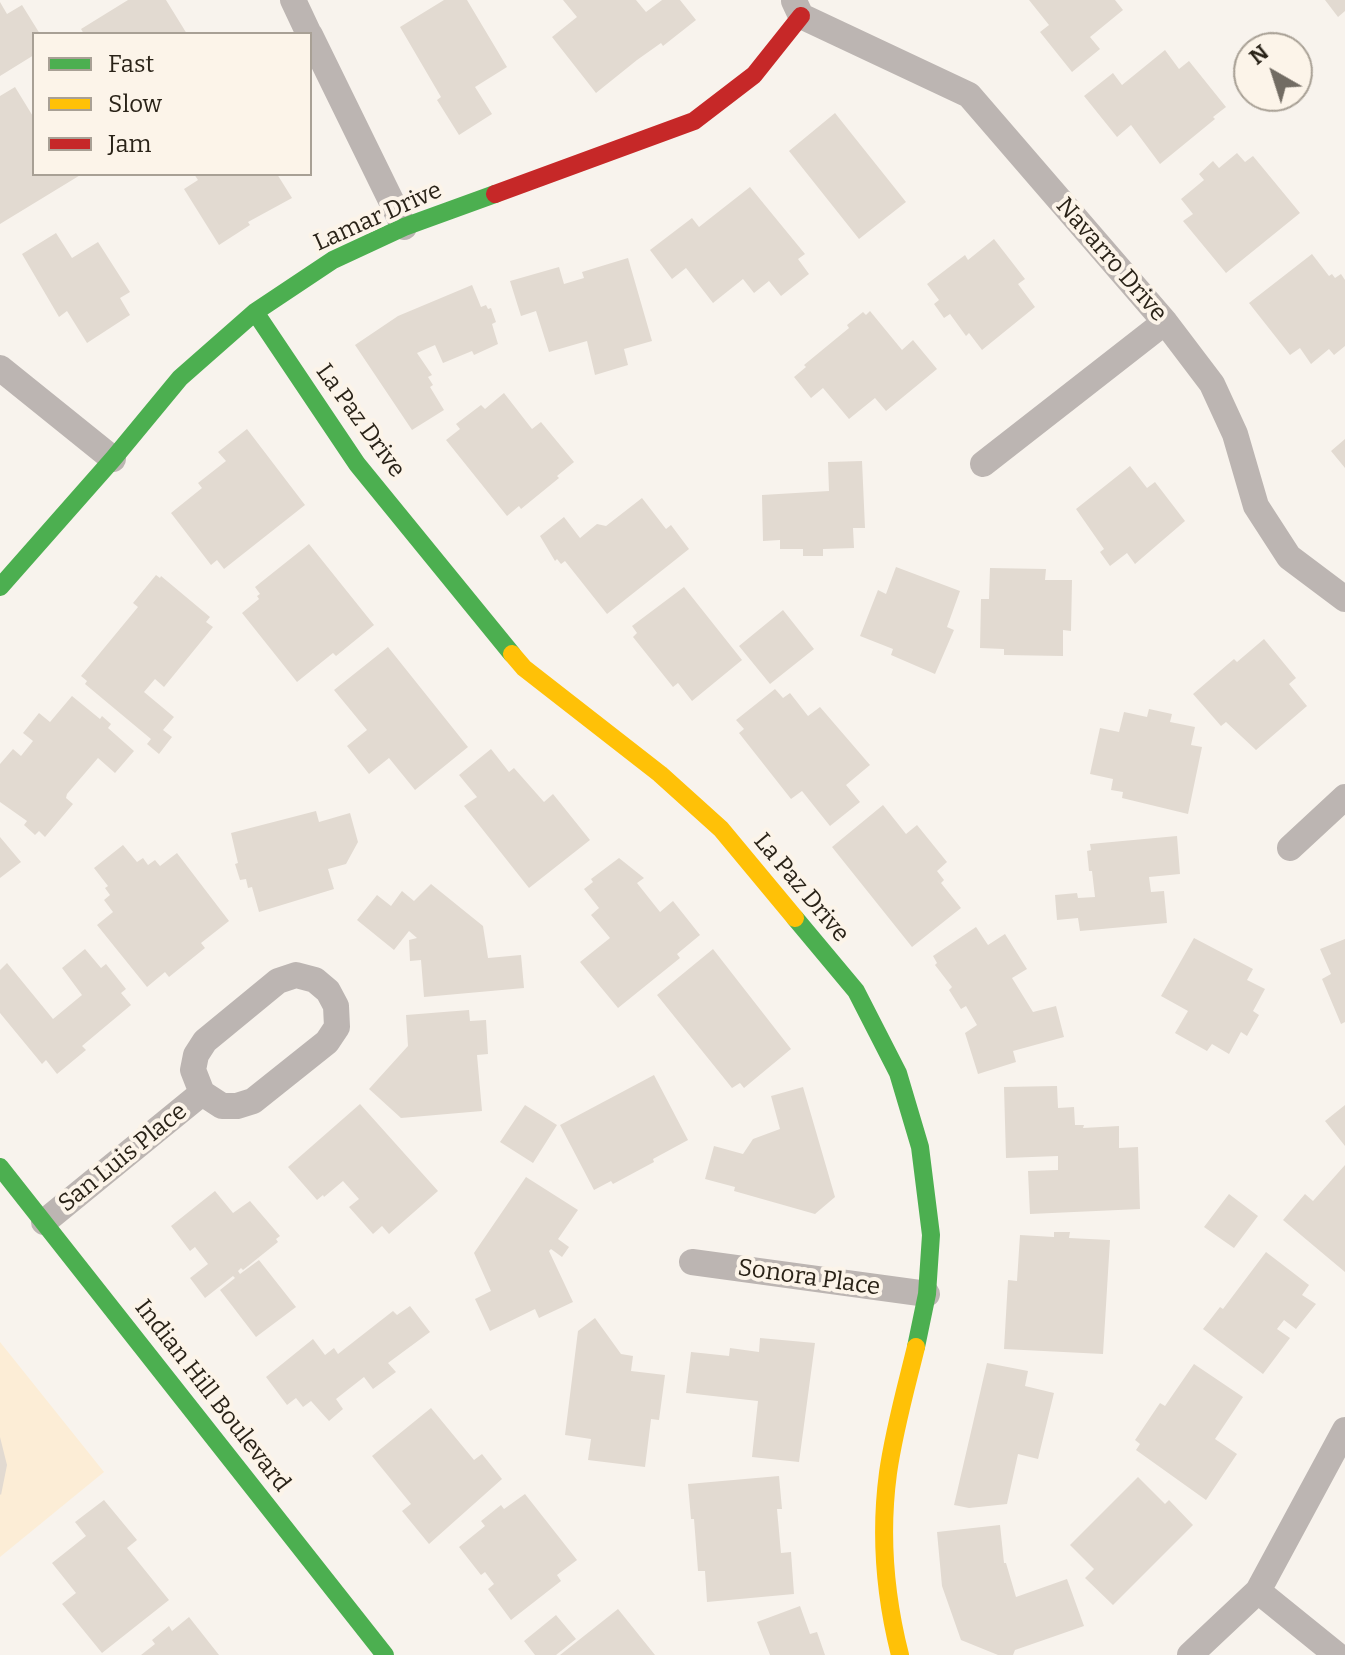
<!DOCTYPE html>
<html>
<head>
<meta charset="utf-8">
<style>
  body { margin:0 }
  #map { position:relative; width:1345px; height:1655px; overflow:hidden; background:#f8f3ed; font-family:Bitter,serif }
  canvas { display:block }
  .legend { position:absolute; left:32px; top:32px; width:280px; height:144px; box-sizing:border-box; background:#fcf4e9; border:2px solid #a8a095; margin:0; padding:10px 14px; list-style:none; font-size:24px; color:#2a2318 }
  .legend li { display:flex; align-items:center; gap:16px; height:40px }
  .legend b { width:40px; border:2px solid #a8a095 }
  .north { position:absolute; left:1233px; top:32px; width:80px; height:80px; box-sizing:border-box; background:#fcf4e9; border:2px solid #a8a095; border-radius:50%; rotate:321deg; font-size:22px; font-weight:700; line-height:32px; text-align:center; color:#2a2318 }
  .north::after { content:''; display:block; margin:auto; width:28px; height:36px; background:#726c63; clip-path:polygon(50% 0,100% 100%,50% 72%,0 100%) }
</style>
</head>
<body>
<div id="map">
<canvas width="1345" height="1655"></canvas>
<ul class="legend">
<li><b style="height:10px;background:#4caf50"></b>Fast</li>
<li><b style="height:10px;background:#ffc107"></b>Slow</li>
<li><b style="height:10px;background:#c62828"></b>Jam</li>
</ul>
<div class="north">N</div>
</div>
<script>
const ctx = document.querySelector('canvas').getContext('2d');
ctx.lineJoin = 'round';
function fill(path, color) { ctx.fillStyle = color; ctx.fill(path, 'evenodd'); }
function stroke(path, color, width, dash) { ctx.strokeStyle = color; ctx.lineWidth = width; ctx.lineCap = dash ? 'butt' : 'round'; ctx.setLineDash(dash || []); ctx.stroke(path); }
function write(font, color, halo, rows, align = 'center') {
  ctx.font = font + ' Bitter,serif'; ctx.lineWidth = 8; ctx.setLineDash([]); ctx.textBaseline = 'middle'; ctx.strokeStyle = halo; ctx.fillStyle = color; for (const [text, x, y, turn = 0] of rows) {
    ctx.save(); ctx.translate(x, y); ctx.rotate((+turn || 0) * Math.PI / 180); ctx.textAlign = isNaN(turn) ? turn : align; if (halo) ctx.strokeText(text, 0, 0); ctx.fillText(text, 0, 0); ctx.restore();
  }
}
const built = new Path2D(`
  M0,1342L104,1472L0,1557Z`);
const building = new Path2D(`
  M128,0H166L187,34H84L81,29Z
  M444,0H467L507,67L475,87L492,114L459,135L437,100L441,97L400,27Z
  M563,0H636L646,12L662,0H680L696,20L663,46L661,43L637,60L596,93L552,37L577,17Z
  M1029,0H1115L1123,10L1090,37L1100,49L1072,72L1040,32L1049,25Z
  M1325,0H1345V11L1338,17Z
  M0,2L7,14L22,5L40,34H34V55L0,76Z
  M1165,50L1179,69L1189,61L1226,107L1213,117L1215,119L1160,164L1131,125L1117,137L1084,96L1113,73L1122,85Z
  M15,87L34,118V174H82L0,224V96Z
  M835,113L906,202L859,239L789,151Z
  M1237,153L1245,162L1253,156L1300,213L1226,273L1183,221L1193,214L1181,199L1204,180L1199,174L1213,161L1219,168Z
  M194,174H277L292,198L248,222L250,225L219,245L184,189L198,180Z
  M750,187L805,254L798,259L809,274L781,296L769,281L754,293L743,279L713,303L686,268L672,279L650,250L692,218L699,227Z
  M56,233L72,258L98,242L130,292L120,298L130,315L87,343L67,311L59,317L22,254Z
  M994,239L1025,279L1018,284L1035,307L982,350L969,333L966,336L950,314L944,318L934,304L939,300L927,284L965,255L968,260Z
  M1312,254L1329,276L1332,274L1335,278L1341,274L1345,280V346L1334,355L1329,349L1311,364L1300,348L1290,355L1249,303Z
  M628,258L652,341L624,349L628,365L595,375L587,341L549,352L536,311L521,316L510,281L559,267L564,284L584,278L582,272Z
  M472,285L481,307L486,305L488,309L491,308L496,322L492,324L498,344L474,355L472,351L443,363L435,345L417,353L432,375L428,377L433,385L430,387L444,410L412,430L355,345L398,316Z
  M870,311L902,350L913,340L937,369L886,411L875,398L849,419L823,388L811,398L794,377L806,367L804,365L849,328L847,325L863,312L866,315Z
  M504,393L532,429L541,422L574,462L557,476L559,478L521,509L519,506L507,516L446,440L460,429L456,424L481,405L485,409Z
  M247,429L305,505L224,569L217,560L211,565L171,513L202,488L198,483L226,461L218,452Z
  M1345,439V468L1331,451Z
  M862,461L865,528H853L854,548L823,549V556H803V549H780V540L763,541L762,495L829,491L828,462Z
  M1130,466L1147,488L1155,482L1185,521L1135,564L1127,553L1110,566L1100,552L1104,549L1076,509Z
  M642,498L666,529L671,525L689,549L607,614L565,561L561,564L557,559L555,561L540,536L564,517L580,538L597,524L606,526Z
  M309,544L374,625L336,656L333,653L297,682L242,613L259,599L257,596L260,594L255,587Z
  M896,567L960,591L947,627L954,630L935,674L891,655L893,649L860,636L878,590L886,594Z
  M990,568L1046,569L1045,580H1072L1071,631L1063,630V656L1004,655V649L980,648L981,599H989Z
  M156,575L160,578L161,576L210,617L206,622L213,627L164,687L155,679L144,692L174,717L163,730L172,737L159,754L147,744L151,739L85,684L87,681L81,676L138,607L133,603Z
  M684,587L742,660L692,701L678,683L673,687L633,637L637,633L632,626Z
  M783,610L814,649L770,684L739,646Z
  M1264,639L1296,678L1289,684L1307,706L1256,750L1226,722L1221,726L1193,694L1234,659L1237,662Z
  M388,647L468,747L415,790L389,758L369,774L347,746L367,730L334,690Z
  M775,689L783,698L790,693L808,716L820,707L870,765L846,785L860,802L830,826L802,791L791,799L739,733L744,729L736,720Z
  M72,696L100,719L102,716L111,724L108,728L134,751L115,773L98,758L67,794L66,798L73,804L45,837L39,831L35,835L24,825L27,821L0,802V764L13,749L21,756L33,741L23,733L39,713L50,722Z
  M1149,709L1172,714L1170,722L1195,727L1191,745L1202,747L1188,814L1122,798L1123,792L1111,790L1113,779L1090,774L1100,728L1119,732L1124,712L1147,717Z
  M491,749L509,772L514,768L544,802L553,794L590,840L529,888L464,806L477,797L459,775Z
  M883,805L906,834L917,825L947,862L937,871L944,880L941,883L961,908L912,947L832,847Z
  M316,811L319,822L350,813L358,842L346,864L328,869L334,889L259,912L252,887L248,888L246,879L240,880L235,864L238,863L231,833Z
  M1177,836L1180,874L1149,877L1151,892L1164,891L1167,923L1080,931L1078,918L1057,920L1055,895L1077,893L1078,898L1095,897L1092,871H1089L1087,851L1091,850L1090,844Z
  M0,837L21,862L0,878Z
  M123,845L137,862L143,858L148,865L155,860L160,866L177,853L229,921L201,943L205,948L169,977L165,972L147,987L97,925L113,912L104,900L110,895L105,888L108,886L94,868Z
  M619,858L644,878L637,883L660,912L673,901L700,935L677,954L680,958L618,1008L580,962L610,938L591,915L599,908L584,889L593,882L591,879Z
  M431,884L483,926L488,958L521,955L524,988L424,997L421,960L410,961L409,940L417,938L409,931L394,950L357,920L377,895L391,906L402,891L414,901Z
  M976,927L988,945L1005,934L1027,969L1012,978L1033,1012L1056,1006L1064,1037L1013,1051L1016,1062L978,1074L965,1033L977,1025L966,1006L961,1009L949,990L952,987L935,965L937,963L933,956Z
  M1194,938L1253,969L1247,980L1265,989L1253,1011L1259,1015L1247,1036L1241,1032L1229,1054L1212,1044L1207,1051L1175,1033L1188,1011L1161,996Z
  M1345,939V1022L1341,1024L1322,979L1331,974L1320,949Z
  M85,949L101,968L106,964L126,989L121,993L131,1005L82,1046L86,1050L57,1074L46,1060L42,1064L0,1013V970L7,963L53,1019L82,995L62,968Z
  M713,949L791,1049L744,1088L740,1083L732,1088L657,995Z
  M469,1010L470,1021L486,1020L488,1054L477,1055L482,1111L401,1118L369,1089L408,1046L406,1015Z
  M654,1075L688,1140L653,1159L654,1162L613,1184L611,1181L594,1190L560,1125Z
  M1057,1086L1058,1108L1074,1107L1075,1125H1084L1083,1128L1119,1126V1148L1138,1147L1140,1209L1030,1214L1028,1171L1058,1170V1156L1006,1158L1004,1087Z
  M803,1087L835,1197L815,1214L734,1191L735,1187L705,1179L714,1146L743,1154L753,1139L780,1129L771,1096Z
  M360,1104L438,1191L389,1234L382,1226L373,1234L349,1207L359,1199L343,1181L324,1197L323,1195L317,1200L288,1167Z
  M525,1105L557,1125L533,1163L500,1142Z
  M1345,1105V1146L1325,1121Z
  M1345,1165V1272L1283,1220L1305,1194L1313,1201Z
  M526,1177L578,1210L558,1239L569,1247L562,1257L551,1249L549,1251L573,1302L539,1318L535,1309L490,1331L475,1299L491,1291L474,1253Z
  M215,1191L233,1213L250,1201L280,1236L276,1239L278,1242L243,1270L241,1268L238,1271L240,1274L259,1260L296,1307L256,1337L220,1290L235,1278L233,1276L205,1298L190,1278L208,1264L195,1247L190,1251L171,1226Z
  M1229,1194L1258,1216L1234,1248L1204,1227Z
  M1054,1232H1070L1069,1238L1110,1240L1103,1354L1004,1349L1008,1280L1017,1281L1020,1235L1054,1237Z
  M1266,1252L1309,1285L1302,1295L1316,1304L1296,1329L1284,1320L1277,1329L1290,1338L1263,1374L1203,1329L1220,1307L1223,1309Z
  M410,1306L430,1332L388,1363L396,1372L373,1389L364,1377L336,1399L343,1409L329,1421L311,1401L303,1407L296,1398L287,1405L266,1377L313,1339L325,1355L334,1348L338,1354L393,1311L397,1315Z
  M595,1318L621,1354L633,1356L631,1371L665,1375L659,1420L651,1419L645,1467L588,1460L591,1439L565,1435L578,1331Z
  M760,1338L815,1343L799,1462L752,1457L758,1401L686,1393L691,1352L729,1356L730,1348L759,1352Z
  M987,1363L1028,1371L1025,1386L1054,1393L1038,1459L1018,1454L1007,1504L969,1508L954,1505Z
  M1194,1364L1243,1397L1215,1439L1237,1454L1206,1500L1136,1450L1140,1444L1135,1440L1160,1403L1165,1406Z
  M431,1408L474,1460L482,1454L502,1479L429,1544L402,1511L411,1504L372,1456Z
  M0,1437L7,1465L1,1495L0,1494Z
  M779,1476L782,1509H777L781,1553L791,1552L794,1594L707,1602L705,1571H698L694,1519H691L688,1484Z
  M1138,1477L1165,1504L1169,1500L1193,1525L1113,1605L1085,1578L1094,1569L1070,1545Z
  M525,1494L577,1560L557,1575L561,1581L511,1620L488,1589L494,1584L485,1572L481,1575L459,1547L485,1526L481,1521L501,1505L504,1509Z
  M104,1500L137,1540L127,1548L169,1600L102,1653L62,1604L76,1593L52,1563L86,1536L75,1522Z
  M1000,1525L1004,1563H1006L1016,1597L1067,1579L1084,1626L1015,1650L1013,1655H998L961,1640L942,1586L937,1532Z
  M800,1606L810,1634L817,1632L825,1655H770L757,1622Z
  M618,1609L655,1655H560Z
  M556,1615L576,1639L556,1655H535L524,1641Z
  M189,1617L219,1655H141L155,1644L152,1640L169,1626L172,1631Z`);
const street = new Path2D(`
  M293,0L309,34
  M794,1L801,16L969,95L1165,322L1212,384L1235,434L1256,506L1289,557L1345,599
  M310,35L404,227
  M0,368L113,459
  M983,464L1165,322
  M1290,848L1345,797
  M296,975L315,980L328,991L336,1006L337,1027L327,1042L253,1101L237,1106H222L202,1093L193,1070L196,1055L205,1041L278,981Z
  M44,1222L202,1093
  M692,1262L927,1294
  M1258,1591L1337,1655
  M1190,1655L1258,1591L1345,1430`);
const fast = new Path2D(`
  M255,312L357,464L512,654
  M0,587L113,459L180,378L255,312L333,260L404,227L495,194
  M795,918L856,991L898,1073L920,1147L931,1235L927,1294L916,1347
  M0,1167L385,1655`);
const slow = new Path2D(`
  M512,654L524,668L660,774L721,829L795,918
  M900,1655C885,1596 880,1533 888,1473C894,1430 906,1388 916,1347`);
const jam = new Path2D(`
  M495,194L694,121L754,75L801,16`);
const streetNames = [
  ["Lamar Drive",378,217,-24],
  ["Navarro Drive",1111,260,49],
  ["La Paz Drive",360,421,54],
  ["La Paz Drive",801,888,50],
  ["San Luis Place",123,1158,-39],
  ["Sonora Place",809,1278,8],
  ["Indian Hill Boulevard",212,1396,52]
];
fill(built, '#fcedd6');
fill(building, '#e2dad1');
stroke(street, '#bcb5b2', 26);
stroke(fast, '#4caf50', 18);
stroke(slow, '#ffc107', 18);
stroke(jam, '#c62828', 18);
write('24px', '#2a2318', '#fcf4e9', streetNames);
</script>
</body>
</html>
